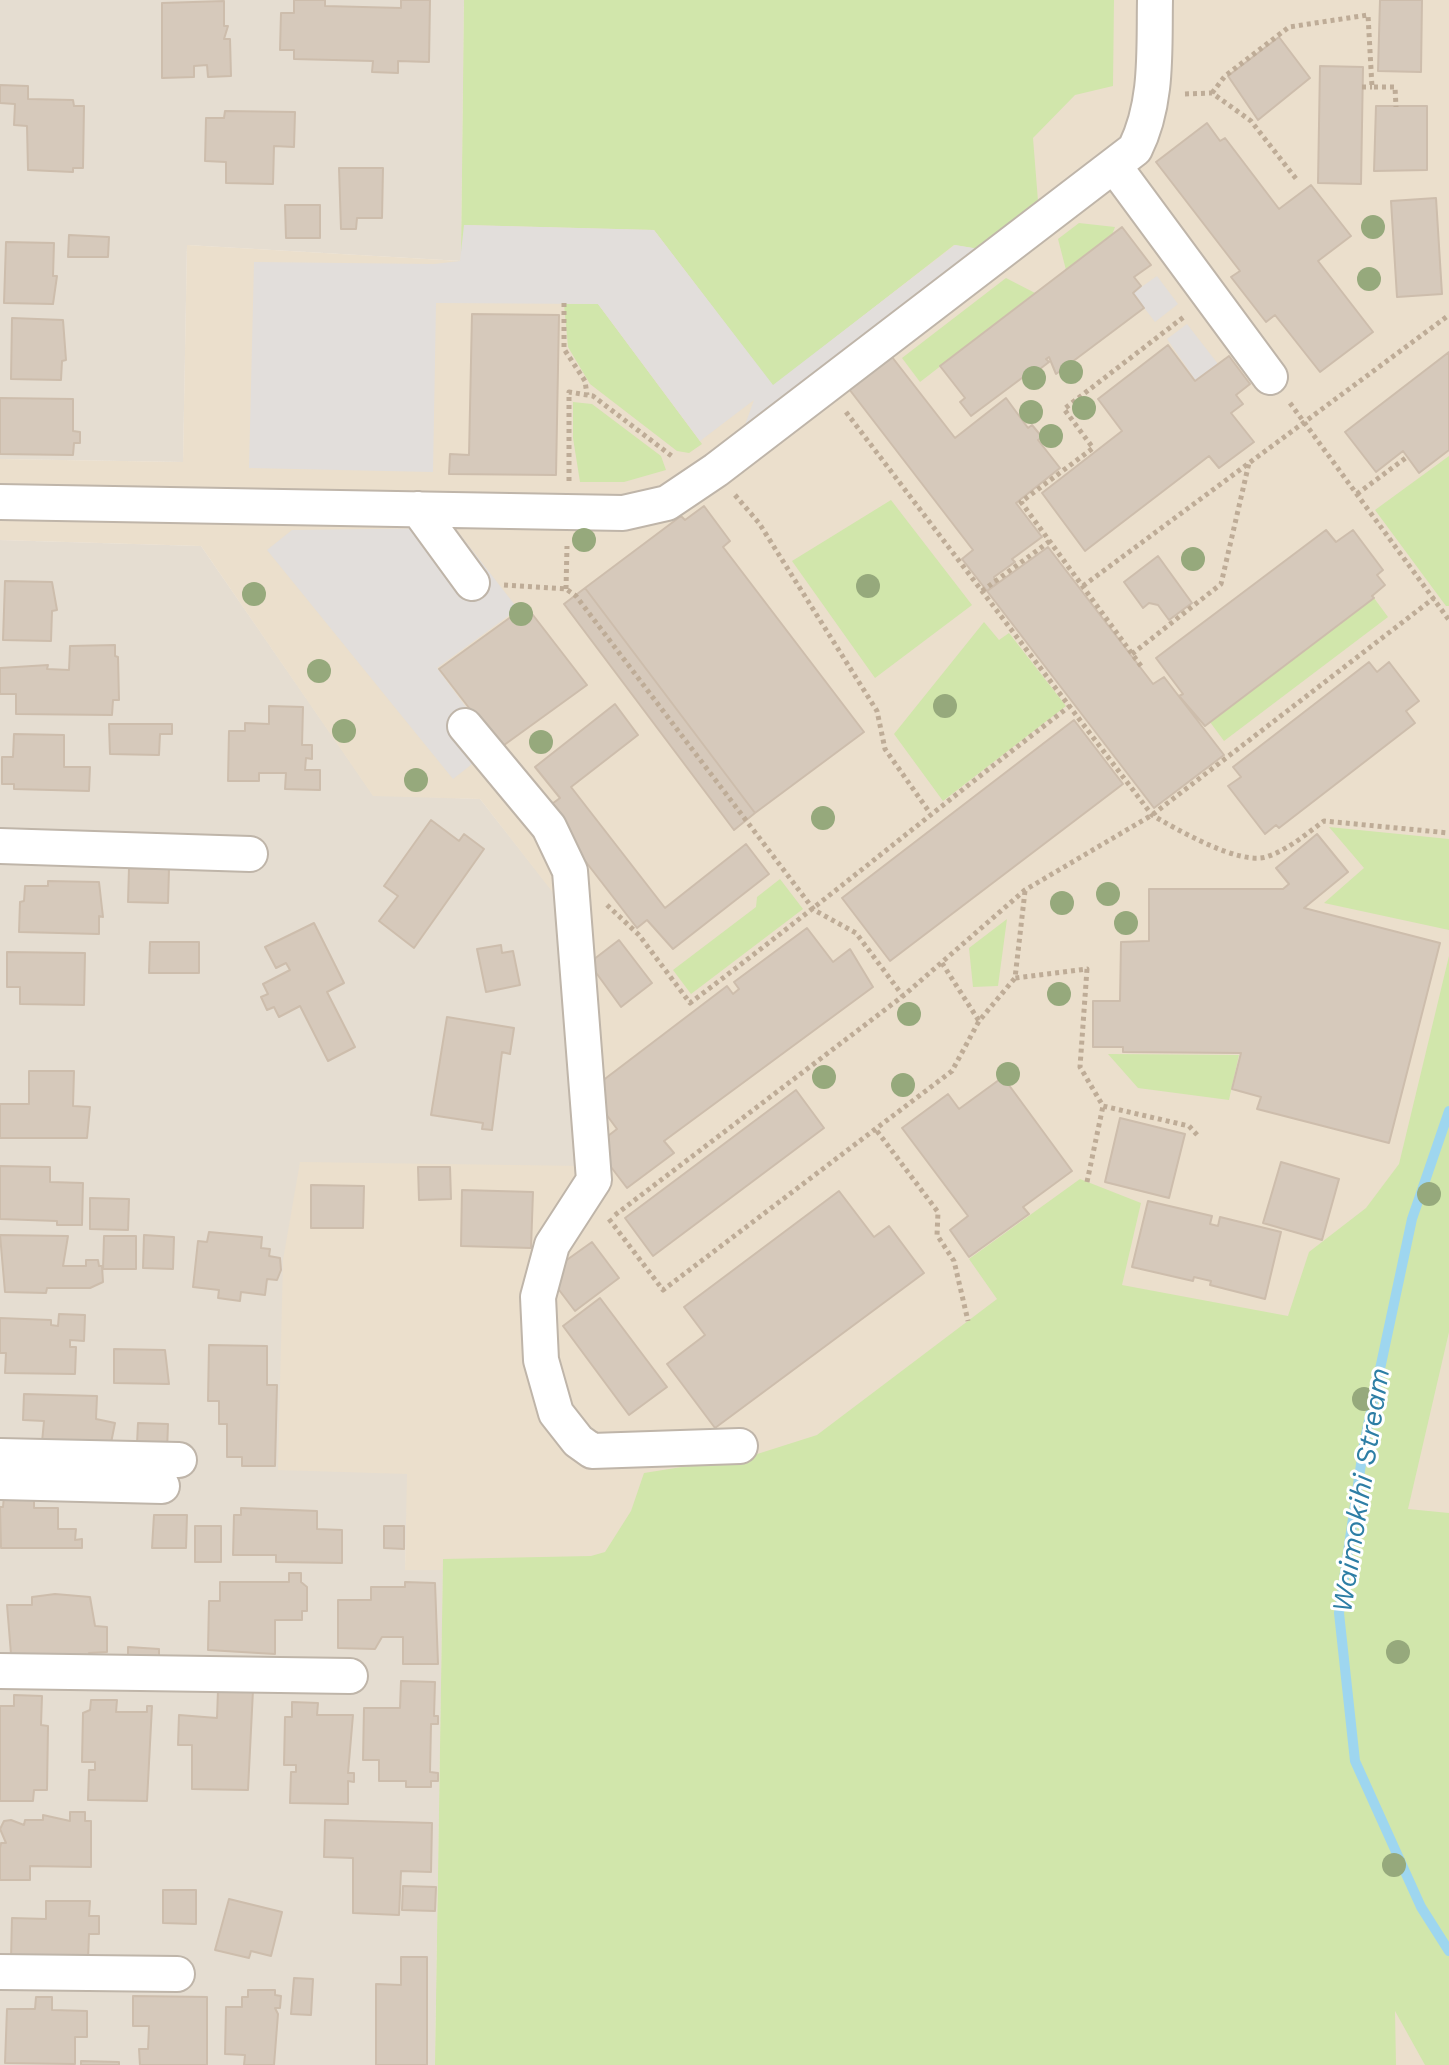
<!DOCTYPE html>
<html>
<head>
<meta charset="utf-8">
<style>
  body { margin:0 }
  canvas { display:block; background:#f1ebe3 }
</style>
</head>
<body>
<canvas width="1449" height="2065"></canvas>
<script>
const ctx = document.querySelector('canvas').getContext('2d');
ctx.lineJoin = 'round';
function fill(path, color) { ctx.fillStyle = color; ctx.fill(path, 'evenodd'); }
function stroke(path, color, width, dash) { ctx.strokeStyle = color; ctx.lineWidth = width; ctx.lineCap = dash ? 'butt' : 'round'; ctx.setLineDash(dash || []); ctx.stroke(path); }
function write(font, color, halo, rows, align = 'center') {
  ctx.font = font + ' "Work Sans",sans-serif'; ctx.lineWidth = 6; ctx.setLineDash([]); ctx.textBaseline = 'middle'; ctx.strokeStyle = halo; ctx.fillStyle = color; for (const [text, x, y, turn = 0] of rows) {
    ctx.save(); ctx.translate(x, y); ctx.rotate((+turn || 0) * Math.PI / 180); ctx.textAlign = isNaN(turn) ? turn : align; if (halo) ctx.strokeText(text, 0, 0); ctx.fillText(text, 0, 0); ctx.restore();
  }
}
const residential = new Path2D(`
  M0,0H464L461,261L187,245L183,462L0,459Z
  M0,540L201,546L373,795L480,799L562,903L583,1167L408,1474L405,1569L443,1570L435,2065H0Z`);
const education = new Path2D(`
  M464,0H1449V2065H435L443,1570H405L407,1474L278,1470L283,1260L300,1162L583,1166L561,903L480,799L373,796L201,546L0,540V459L183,462L187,245L461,261Z`);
const green = new Path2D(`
  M464,0H1114L1113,86L1075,95L1033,138L1038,201L979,249L954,245L773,386L654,230L465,225L461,261Z
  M1079,223L1115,227L1112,235L1066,270L1058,239Z
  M1006,278L1035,293L920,382L902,358Z
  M564,304H598L702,444L689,453L677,451L590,384L568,347Z
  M573,402L592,404L661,456L666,470L624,482H580L573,438Z
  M1449,456V606H1446L1375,510Z
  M891,500L972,605L875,678L792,561Z
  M1374,598L1388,617L1224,741L1210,722Z
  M984,622L999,640L1009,633L1066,706L943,801L894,734Z
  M1329,827L1449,839V930L1324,903L1364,868Z
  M780,879L803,909L691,994L673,970L756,907L757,897Z
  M1007,919L998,986L973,987L969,948Z
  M1449,956V1332L1408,1509L1449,1513V2065H1425L1395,2011L1396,2065H435L443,1559L591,1556L605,1552L631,1511L644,1473L751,1456L817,1435L997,1299L969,1259L1080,1179L1141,1203L1122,1285L1288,1316L1309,1252L1366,1208L1399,1164Z
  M1108,1054L1239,1055L1229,1100L1138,1088Z`);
const parking = new Path2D(`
  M464,225L654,230L773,385L955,245L979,249L745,425L754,400L700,441L598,304L436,303L433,472L249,468L254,262L434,264L460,261Z
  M1157,276L1178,304L1155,322L1133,293Z
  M1187,324L1218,364L1196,381L1167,339Z
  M455,528L518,609L437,668L495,746L453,779L267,550L292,530Z`);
const stream = new Path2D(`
  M1449,1111L1412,1219L1364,1444L1339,1613L1355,1761L1421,1907L1449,1951`);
const building = new Path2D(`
  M294,0H325V6L401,8V0H430L429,62L398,61V73L372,72L373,61L294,59V50H280L281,13H294Z
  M1380,0H1422L1421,72L1378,71Z
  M224,1V26H228L224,39H230L231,76L208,77L207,65L194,66V77L162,78V3Z
  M1279,37L1310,78L1258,120L1228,76Z
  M1320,66L1363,67L1361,184L1318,183Z
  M0,85L28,86V99L73,100L74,106H84L83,168H73V172L28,170L27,126L14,125L15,104L0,103Z
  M1376,106H1427V170L1374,171Z
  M225,111L295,112L294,147L274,146L273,184L226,183V162L205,161L206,118H224Z
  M1207,123L1220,141L1225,138L1279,209L1311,185L1351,236L1318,261L1373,332L1320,372L1275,315L1266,322L1231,277L1240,271L1156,162Z
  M339,168H383L382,218H357L356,229H341Z
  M1436,198L1442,294L1397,297L1391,201Z
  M285,205H320V238H286Z
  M1122,227L1151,265L1134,277L1141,286L1133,293L1144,308L1056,374L1049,357L1046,359L1049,362L1036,372L1034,369L971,416L960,402L965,398L940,366Z
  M69,235L109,237L108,257H68Z
  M6,242L54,243L53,276H57L53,304L4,303Z
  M472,314L559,315L556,475L449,474L450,454L469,455Z
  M12,318L63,320L66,360L62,361L61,380L11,379Z
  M1168,345L1195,381L1229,356L1250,384L1236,395L1243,404L1231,413L1254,442L1219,468L1209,456L1085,551L1042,493L1122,431L1098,399Z
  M1449,352V450L1419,473L1403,451L1376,472L1345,432Z
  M892,357L955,438L1006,398L1028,428L1032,425L1042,437L1038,440L1060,468L1016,503L1042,537L1012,559L1015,562L994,577L996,584L987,591L962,559L973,550L849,389Z
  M0,398L73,399V431L80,432V443H74L73,455L0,454Z
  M704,506L730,541L723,547L864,732L755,813L585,588L681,516L685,520Z
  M1326,530L1336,542L1353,530L1383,570L1377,575L1385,585L1372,596L1374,598L1205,726L1179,696L1183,694L1156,658Z
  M1048,547L1153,684L1164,677L1224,755L1154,808L987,591Z
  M1158,556L1192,603L1169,620L1158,605L1149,603L1143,608L1124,582Z
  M5,581L52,582L57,610L52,611L51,641L3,640Z
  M585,588L755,813L734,830L564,604Z
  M526,606L587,685L500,748L439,669Z
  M115,645V656L118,657L119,700H113L112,715L16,714V694H0V668L48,665L47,669L69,670L70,646Z
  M1369,662L1377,672L1389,662L1419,701L1406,711L1415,723L1279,828L1276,825L1265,834L1228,786L1241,777L1233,767Z
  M615,704L638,735L571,787L665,908L746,844L769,874L673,949L647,920L637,928L545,809L560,798L535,767Z
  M269,706L303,707L302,745H312V759L306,758L305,770H320V790L285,789L286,773H259V781H228L229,731H245V723L269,724Z
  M1074,720L1123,784L890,961L842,898Z
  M109,724H172V734H160L159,755L110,754Z
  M14,734L64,735V767H90L89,791L14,789V784H2V757H13Z
  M431,820L459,841L464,834L484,849L414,948L379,921L398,896L384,886Z
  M1317,834L1348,872L1304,908L1440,943L1389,1143L1257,1109L1261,1097L1232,1089L1241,1053L1123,1052V1047H1093V1001H1120L1121,942L1149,941V889H1283L1289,884L1276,868Z
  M129,868L169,869L168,903L128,902Z
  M48,881L99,882L103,917L99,916V934L19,932L20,902L24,901L25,886H48Z
  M314,923L344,983L327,992L355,1047L328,1061L300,1006L279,1017L274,1007L267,1010L261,997L268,994L263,984L290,970L286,963L276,968L265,947Z
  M807,928L833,962L850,949L873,987L664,1141L674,1153L627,1188L595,1146L617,1129L589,1091L727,986L733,994L739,989L734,982Z
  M619,940L652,983L621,1007L589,963Z
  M150,942H199V973H149Z
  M501,945L502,953L513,951L520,985L486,992L477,949Z
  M7,952L85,953L84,1005L20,1004V987H7Z
  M447,1017L514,1028L510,1054L502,1052L492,1130L482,1129L483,1123L431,1115Z
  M29,1071H74L73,1106L90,1107L87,1138H0V1104H29Z
  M1003,1077L1072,1171L1023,1207L1029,1214L969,1257L950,1230L968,1216L902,1128L948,1094L959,1109Z
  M796,1090L824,1128L653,1256L625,1218Z
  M1120,1118L1185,1134L1169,1198L1105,1182Z
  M1281,1162L1339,1179L1322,1240L1263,1223Z
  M0,1166L50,1167V1182L83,1183L82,1225H57V1221L0,1219Z
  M418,1167H450L451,1199L419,1200Z
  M311,1185L364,1186L363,1228H311Z
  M462,1190L533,1192L531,1248L461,1246Z
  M839,1191L874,1237L889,1226L924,1273L715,1428L667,1364L705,1335L684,1307Z
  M90,1198L129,1199L128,1230L90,1229Z
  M1148,1201L1212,1216L1210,1224L1218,1226L1220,1217L1281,1232L1265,1299L1210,1285L1211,1281L1194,1277L1193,1281L1132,1267Z
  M209,1232L262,1237L261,1248L270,1249L269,1256L280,1258L281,1270L277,1280L267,1279L265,1295L241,1292L240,1301L218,1298L219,1290L193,1287L198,1241L207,1242Z
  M0,1235L68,1236L63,1266H86V1260H98L99,1266H102L103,1282L90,1288H47L46,1293L5,1292Z
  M144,1235L174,1237L173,1269L143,1268Z
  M104,1236H136V1269H103Z
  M592,1242L619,1278L575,1311L547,1274Z
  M600,1298L667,1387L629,1415L563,1326Z
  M59,1314L85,1315L84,1341L70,1340V1347H76L75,1374L5,1373L6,1353H0V1318L51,1320V1325L58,1326Z
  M209,1345L267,1346V1385H277L275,1466H242V1457H227V1424H219V1401H208Z
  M114,1349L165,1350L169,1384L114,1383Z
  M24,1394L97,1396L96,1419L115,1423L110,1448L42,1442L44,1421L23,1420Z
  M138,1423L168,1424L167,1451L137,1444Z
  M4,1496H34V1508H58V1529H76L75,1540L82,1539V1548H1L0,1507H3Z
  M241,1508L317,1511V1529L342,1530V1563L276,1562V1555H233L234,1515H241Z
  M154,1515H187L186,1548H152Z
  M195,1526H221V1562H195Z
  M384,1526H404V1549L384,1548Z
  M289,1573H301V1582L307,1587V1611H302V1620H275V1654L208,1650L209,1601H220V1582H289Z
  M405,1582L435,1583L438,1664H403V1637H382L375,1649L338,1648V1600H371V1587H405Z
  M55,1594L90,1597L95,1626L107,1627V1652L89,1653V1657L11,1654L7,1605H32V1597Z
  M128,1647L159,1649V1664L128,1663Z
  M401,1681L435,1682L434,1716H438V1724H431L430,1772L438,1773V1781H431V1787H406V1781H379V1760H363L364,1708H400Z
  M218,1690H253L248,1790L192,1789V1745H178L179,1715L217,1718Z
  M14,1695L42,1696L41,1725L48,1726L47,1790H34L33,1801H0V1706H14Z
  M91,1700H117L116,1712H147V1706H152L147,1801L88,1800L89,1770H95V1762H82L83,1713L90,1710Z
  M292,1702L318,1703L317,1715H353L348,1773H354V1782L348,1781V1804L290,1803L291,1772H296V1765H284L285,1717H292Z
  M70,1812H85V1821H91V1867L30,1866V1880H0V1848L1,1843H6L0,1829L4,1821L11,1820L24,1825L25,1820H43V1815L70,1821Z
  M325,1820L432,1823L431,1872L401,1871L399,1915L353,1913V1858L324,1857Z
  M403,1886L436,1887L435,1911L402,1910Z
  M163,1890H196V1924L163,1923Z
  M229,1899L282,1912L271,1956L251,1951L249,1958L215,1950Z
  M46,1901H90L89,1916H99V1934H89L88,1960L11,1959L12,1918L46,1919Z
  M401,1957H427V2065H376V1984L401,1985Z
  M294,1978L313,1979L311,2015L291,2014Z
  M248,1990H275V1995L281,1996L280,2008H275L278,2014L274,2065H244L245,2055L225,2054L226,2007H242V1997H248Z
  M133,1996L207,1997V2065H140L139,2049H148L149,2026H133Z
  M36,1997H52V2010L87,2011V2037H75V2064L5,2063L7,2009H35Z
  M81,2061L119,2062V2065H81Z`);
const path = new Path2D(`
  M1362,87H1372
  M1212,93L1225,76L1289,27L1368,15L1372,87H1395L1396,107
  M1185,94L1212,93L1251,121L1297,180
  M564,303V349L585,381L587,395
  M1290,403L1449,620
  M846,412L1152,815C1176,829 1238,865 1266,857C1288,850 1306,834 1324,821L1449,833
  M569,481V392L593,396L673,457
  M1357,494L1407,457
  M735,495L759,523L877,711L885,749L930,813
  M504,585L566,589L576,596L814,910L856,933L903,996
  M1083,586L1449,315
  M566,589L567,546
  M982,591L1050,541
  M1132,654L1221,584L1249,463
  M1141,666L1021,502L1093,448L1064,409L1185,316
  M1025,891L1015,978L1087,969L1080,1067L1103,1106L1189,1126L1199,1137
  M607,905L639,935L690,1003C819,906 942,804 1070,706
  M942,963L979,1021
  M877,1131L938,1212L937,1235L954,1261L968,1321
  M1087,1182L1103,1106
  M615,1215L903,996L1025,890L1152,815L1434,598
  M609,1219L663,1290L952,1071L979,1021L1015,978`);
const minor = new Path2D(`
  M1115,167L1270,377
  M0,502L623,513L667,503L716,470L1135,149C1158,103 1154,50 1155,0
  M418,509L472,583
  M465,726L549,827L570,871L594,1180L552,1245L538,1297L541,1360L556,1413L578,1441L592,1451L740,1446
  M0,846L250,854
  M0,1456L179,1460
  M0,1482L162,1486
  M0,1671L350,1676
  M0,1972L177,1974`);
const trees = [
  [1373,227],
  [1369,279],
  [1071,372],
  [1034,378],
  [1084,408],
  [1031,412],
  [1051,436],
  [584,540],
  [1193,559],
  [868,586],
  [254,594],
  [521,614],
  [319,671],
  [945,706],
  [344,731],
  [541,742],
  [416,780],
  [823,818],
  [1108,894],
  [1062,903],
  [1126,923],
  [1059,994],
  [909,1014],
  [1008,1074],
  [824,1077],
  [903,1085],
  [1429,1194],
  [1364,1399],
  [1398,1652],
  [1394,1865]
];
const waterNames = [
  ["Waimokihi Stream",1362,1490,-81]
];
fill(residential, '#e5ddd1');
fill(education, '#ebdfcc');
fill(green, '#d1e6ab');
fill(parking, '#e2dedb');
stroke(stream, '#9ed6ef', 10);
fill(building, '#d6c9bb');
stroke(building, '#cdbdac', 2);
stroke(minor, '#bfb5a9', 38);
stroke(path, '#beac97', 5, [4, 4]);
stroke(minor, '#fff', 34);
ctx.fillStyle = '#96a97c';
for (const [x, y] of trees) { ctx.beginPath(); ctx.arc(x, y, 12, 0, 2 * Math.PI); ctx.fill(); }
write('italic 28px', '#2d7ea5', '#fff', waterNames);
</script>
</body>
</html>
